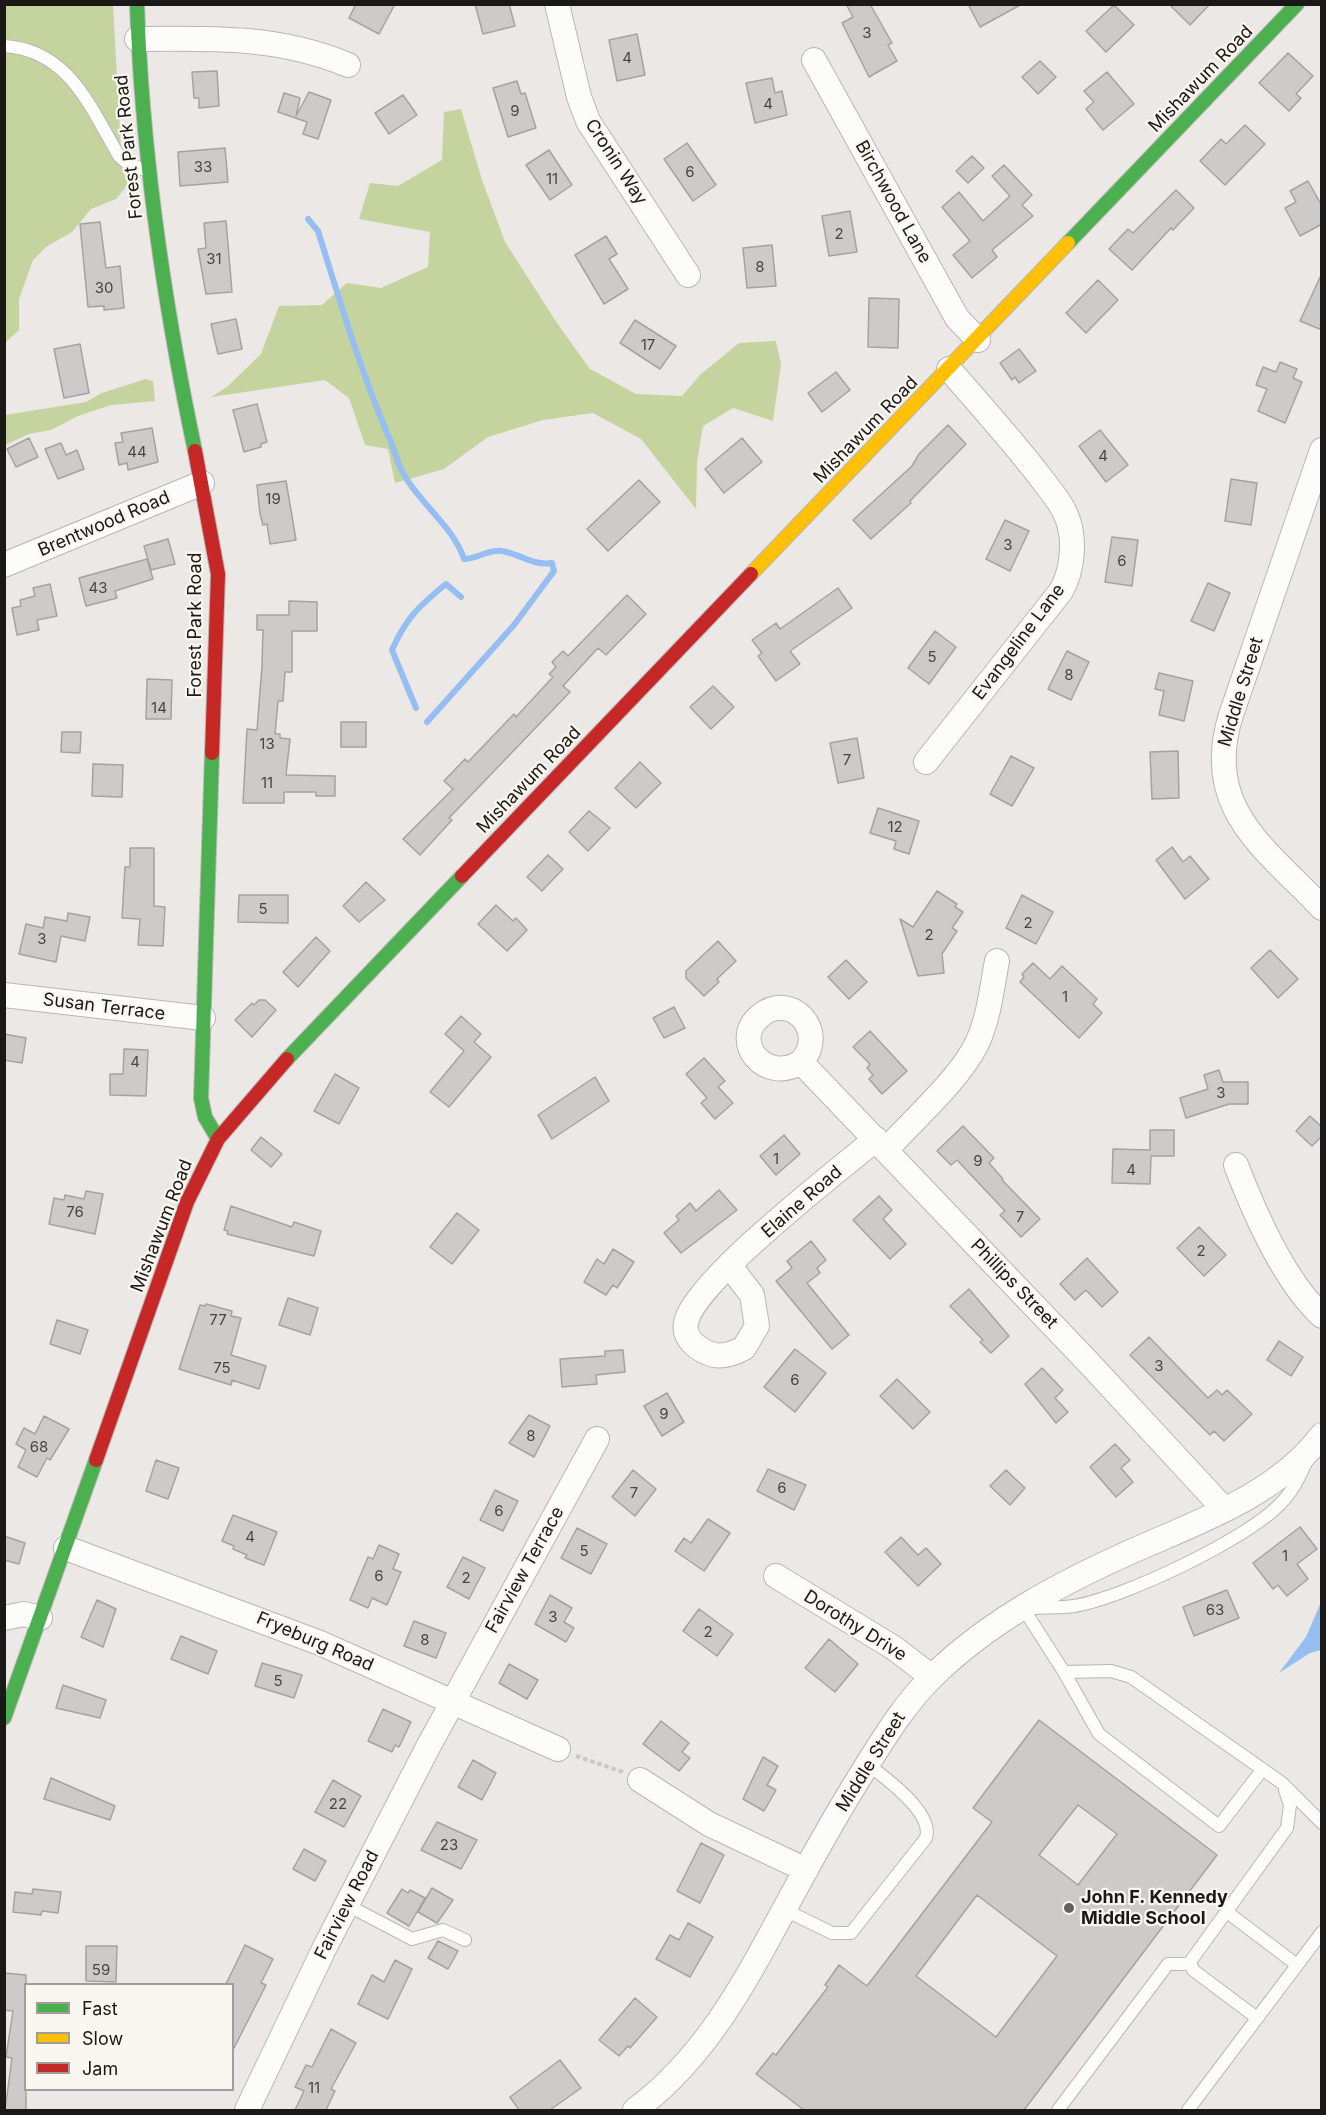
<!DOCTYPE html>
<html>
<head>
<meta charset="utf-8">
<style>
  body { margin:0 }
  #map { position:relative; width:1326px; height:2115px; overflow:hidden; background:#ebe8e5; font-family:Inter,sans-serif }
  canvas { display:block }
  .frame { position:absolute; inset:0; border:6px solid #1b1917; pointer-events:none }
  .legend { position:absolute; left:24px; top:1983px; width:210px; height:108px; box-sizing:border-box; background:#faf6f0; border:2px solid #a19e99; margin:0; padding:8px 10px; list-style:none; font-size:18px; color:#1b1917 }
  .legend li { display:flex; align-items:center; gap:12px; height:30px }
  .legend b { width:30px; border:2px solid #a19e99 }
</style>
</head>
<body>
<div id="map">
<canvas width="1326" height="2115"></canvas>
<div class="frame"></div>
<ul class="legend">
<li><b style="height:8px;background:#4caf50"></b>Fast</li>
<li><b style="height:8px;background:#ffc107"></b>Slow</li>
<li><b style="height:8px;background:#c62828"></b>Jam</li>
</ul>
</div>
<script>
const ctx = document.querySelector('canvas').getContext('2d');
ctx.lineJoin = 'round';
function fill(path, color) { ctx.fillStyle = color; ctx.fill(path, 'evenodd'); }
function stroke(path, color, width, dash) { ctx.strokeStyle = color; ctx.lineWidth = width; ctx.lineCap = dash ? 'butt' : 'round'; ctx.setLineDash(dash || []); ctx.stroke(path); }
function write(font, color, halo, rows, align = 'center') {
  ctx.font = font + ' Inter,sans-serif'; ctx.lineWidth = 4.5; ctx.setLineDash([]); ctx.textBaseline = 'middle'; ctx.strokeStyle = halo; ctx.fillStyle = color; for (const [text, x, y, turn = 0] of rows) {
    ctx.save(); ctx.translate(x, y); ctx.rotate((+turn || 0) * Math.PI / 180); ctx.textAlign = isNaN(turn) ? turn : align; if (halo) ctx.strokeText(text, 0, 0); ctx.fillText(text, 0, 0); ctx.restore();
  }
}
const forest = new Path2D(`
  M5,5H113L122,168L128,184L116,199L91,209L72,232L46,247L33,260L19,299V330L5,343Z
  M461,109L482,180L505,242L557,323L590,369L636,394L682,396L700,375L739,343L776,341L781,364L773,421L733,408L703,426L697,461L696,509L641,439L593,413L543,420L488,437L444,469L395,483L388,449L365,445L349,398L325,380L211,397L227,387L261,354L279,306L322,305L347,283L381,288L428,267L430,232L359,219L370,183L398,186L442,160L444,112Z
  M146,379L153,381L155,401L111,405L78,416L51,430L29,434L5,445V415L86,402L102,393Z`);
const water = new Path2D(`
  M1321,1602V1650L1310,1653L1279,1673L1306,1637Z`);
const stream = new Path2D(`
  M308,219L318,231C340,301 359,367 388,435C393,446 396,458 401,469C417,502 453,525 464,559C478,559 488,549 502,551C520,554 533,566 552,563L554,571L514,625L427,722
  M416,708L392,650C406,618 419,606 446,584L461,597`);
const building = new Path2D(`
  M356,4H395L379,34L349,18Z
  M475,4H509L515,26L483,34Z
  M846,4H870L892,43L888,45L897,61L869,77L842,23L853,17Z
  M968,4H1022L980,27Z
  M1169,4H1210L1190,25Z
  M1114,5L1134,25L1106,52L1086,31Z
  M637,34L645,75L617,81L609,40Z
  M1288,53L1313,76L1296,94L1301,98L1289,111L1259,83Z
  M1040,61L1056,77L1038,94L1022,77Z
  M217,71L219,106L199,108V98H194L192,72Z
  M1107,72L1134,104L1103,130L1086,109L1094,102L1084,91Z
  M772,78L775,93L782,91L787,115L755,123L746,83Z
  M517,81L521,94L525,93L536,128L508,137L493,88Z
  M309,92L331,100L318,139L303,134L307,122L278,112L284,93L300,98L296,116Z
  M403,95L417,115L389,134L375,113Z
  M1245,125L1265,144L1225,185L1200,161L1221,139L1226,144Z
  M687,143L716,185L693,201L664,159Z
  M225,148L228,182L180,186L178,152Z
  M549,150L572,185L550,200L526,165Z
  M972,156L984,168L968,183L956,171Z
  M1004,165L1032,195L1022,205L1033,216L992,250L997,257L972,278L953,255L970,241L942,207L959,192L983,221L1010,196L992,176Z
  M1308,181L1322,206V224L1300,236L1285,208L1296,202L1290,191Z
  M1176,190L1194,208L1173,230L1171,228L1132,270L1109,249L1128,229L1133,233Z
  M850,211L857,252L829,256L822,216Z
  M226,221L232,292L206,294L198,249L206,248L204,223Z
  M100,222L106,268L120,266L124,308L104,310V306L88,307L80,224Z
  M606,236L617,254L609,259L628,289L604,304L575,255Z
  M772,245L776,286L747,288L743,248Z
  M1322,273V330L1300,321Z
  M1098,280L1118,300L1086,333L1066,313Z
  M869,298L899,299L898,348L868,347Z
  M236,319L242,349L218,354L211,324Z
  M635,320L676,346L660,369L620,343Z
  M80,344L89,393L64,398L54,349Z
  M1019,349L1036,371L1019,383L1015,377L1012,380L1000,363Z
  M1280,362L1297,369L1293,378L1302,382L1285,423L1258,411L1267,389L1256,385L1263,367L1276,372Z
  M836,372L850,390L822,412L808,393Z
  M257,404L267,442L261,444V447L244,452L233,410Z
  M948,425L966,444L910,501L911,503L871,539L853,520L912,466L919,454Z
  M152,428L158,462L128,470L127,463L119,465L115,443L123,442L121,433Z
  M1100,430L1128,465L1106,482L1079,446Z
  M29,438L38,457L16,467L7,449Z
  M742,438L762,462L724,493L705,469Z
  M61,443L66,455L77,450L84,469L58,479L45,449Z
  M1231,479L1257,483L1251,525L1225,521Z
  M639,480L660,502L608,551L587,529Z
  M286,481L296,540L270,544L267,524L263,525L260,514L257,485Z
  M1005,520L1029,531L1010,571L986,559Z
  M1112,537L1138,540L1132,586L1105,582Z
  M168,539L175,564L151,570L144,546Z
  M147,559L153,579L115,591L117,598L86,606L79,578Z
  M1208,583L1230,593L1214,631L1191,621Z
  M50,584L57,616L37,620L39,630L17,635L12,608L21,606L20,600L35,596L33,588Z
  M838,588L852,608L790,651L800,664L776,681L758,656L762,653L752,640L776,623L780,629Z
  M627,595L646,614L606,655L598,648L563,686L570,692L449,818L452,820L420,855L403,839L453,789L444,781L465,759L468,762L514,714L516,717L553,677L549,674L556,667L552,662L563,651L568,656Z
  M289,601L317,602V631H292V672H285L283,701H278L275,734H280V738L290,739L286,775L335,776V796H316V792H284V803H243L247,729L257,730L262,666L263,630H257V615H289Z
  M935,631L956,647L929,684L908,668Z
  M1067,651L1089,662L1071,700L1048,689Z
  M1159,673L1193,681L1184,721L1159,715L1164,691L1155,689Z
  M147,679L172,680L171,719H146Z
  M713,686L734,707L711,729L690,707Z
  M341,722H366V747H341Z
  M62,732H81L80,753L61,752Z
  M857,738L864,778L838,783L830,743Z
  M1178,751L1179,798L1152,799L1150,752Z
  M1011,756L1034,768L1012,806L990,794Z
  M640,762L661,783L636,808L615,788Z
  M93,764L123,765L122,797L92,796Z
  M878,808L919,821L909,854L894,849L896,841L870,833Z
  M589,811L610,828L588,851L569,832Z
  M1172,847L1183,862L1190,856L1209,879L1185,899L1156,860Z
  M130,848H154V906L165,907L163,946L138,945L140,919L122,918L125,867H130Z
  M548,855L563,869L542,891L527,877Z
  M366,882L385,900L359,922L343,906Z
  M937,891L957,904L955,907L963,912L952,928L957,931L942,954L944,973L918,976L900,919L913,927Z
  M239,895H288V923L238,922Z
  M1022,895L1053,912L1036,944L1006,928Z
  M496,905L513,921L516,918L527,930L507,951L478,924Z
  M68,913L90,917L85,941L61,936L56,962L19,954L26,924L43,928L45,917L67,921Z
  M316,937L330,951L298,987L283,972Z
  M718,941L736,961L717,979L719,982L704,996L686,978V971Z
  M1270,950L1298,979L1278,998L1251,968Z
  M846,960L867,982L849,999L828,977Z
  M1033,963L1050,979L1062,966L1097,999L1093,1004L1102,1013L1079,1038L1020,982L1024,977L1022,974Z
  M259,1000H265L276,1010L252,1037L235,1020L252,1003L254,1005Z
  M674,1007L685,1028L664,1038L653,1018Z
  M461,1016L481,1034L474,1042L491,1057L449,1107L430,1092L464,1051L445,1034Z
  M870,1031L907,1071L882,1094L869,1079L873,1075L867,1068L870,1064L853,1047Z
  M4,1034L26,1038L22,1063L4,1060Z
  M124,1049L148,1050L146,1096L110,1095V1074H123Z
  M704,1058L725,1081L718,1087L733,1103L715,1119L701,1103L707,1098L686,1074Z
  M1219,1070L1223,1082H1248V1104H1229L1186,1118L1180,1098L1208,1089L1204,1075Z
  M335,1074L359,1088L339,1124L314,1111Z
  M595,1077L609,1101L552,1139L538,1115Z
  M1310,1116L1322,1127V1136L1312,1146L1296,1131Z
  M963,1126L994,1158L989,1163L1003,1179L1002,1180L1040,1219L1021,1237L1000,1215L1005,1211L957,1160L951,1165L937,1151Z
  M1150,1130H1174V1156H1151L1150,1184L1112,1183L1113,1149L1150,1150Z
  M784,1135L800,1154L776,1175L760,1156Z
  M261,1137L282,1154L271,1167L251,1150Z
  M719,1190L737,1210L681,1253L664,1233L679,1220L676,1216L690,1203L696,1211Z
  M86,1191L103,1194L95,1234L49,1224L54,1198L64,1200L65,1195L84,1199Z
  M879,1196L892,1210L883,1219L906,1244L890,1259L853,1220Z
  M231,1206L292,1227L294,1222L321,1231L314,1256L227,1234L228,1231L224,1230Z
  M457,1213L479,1230L452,1264L430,1247Z
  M1199,1227L1226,1255L1204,1276L1177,1248Z
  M811,1241L826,1260L817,1268L820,1273L807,1283L849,1335L832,1349L776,1281L792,1268L787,1261Z
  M613,1249L634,1262L617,1288L613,1285L606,1295L584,1282L597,1259L604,1264Z
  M1087,1258L1118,1292L1102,1307L1086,1290L1075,1300L1060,1284Z
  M969,1289L1009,1336L991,1353L980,1342L983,1340L950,1306Z
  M288,1298L318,1308L310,1335L279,1325Z
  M206,1304L232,1311L231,1316L241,1318L231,1355L266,1366L259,1389L232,1380L231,1385L179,1369L200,1305L205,1306Z
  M57,1320L88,1330L80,1354L50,1344Z
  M1149,1337L1208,1398L1217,1390L1222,1395L1227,1390L1252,1414L1224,1441L1214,1431L1210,1435L1130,1355Z
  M1279,1341L1303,1357L1291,1376L1267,1360Z
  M795,1349L826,1373L795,1412L764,1387Z
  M623,1350L625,1372L596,1375L597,1384L562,1387L560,1359L605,1356V1351Z
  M1042,1368L1063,1390L1055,1398L1068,1412L1056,1423L1025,1384Z
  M897,1379L930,1412L913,1429L880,1396Z
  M667,1393L684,1422L662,1436L644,1406Z
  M529,1415L550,1426L534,1457L509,1443Z
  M44,1416L69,1429L50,1460L47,1458L37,1477L18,1467L26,1450L16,1444L24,1428L35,1434Z
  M1115,1444L1130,1460L1121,1468L1133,1482L1116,1497L1090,1467Z
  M156,1460L179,1468L168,1499L146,1491Z
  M768,1469L806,1485L794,1510L757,1491Z
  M633,1470L656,1489L635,1516L612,1497Z
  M1006,1470L1025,1488L1010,1505L990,1486Z
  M495,1490L518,1501L503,1531L480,1520Z
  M233,1515L277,1532L264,1565L245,1558L247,1555L233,1549L234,1546L222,1541Z
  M708,1519L730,1533L704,1571L675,1551L684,1538L691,1543Z
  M1300,1527L1317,1549L1297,1564L1308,1579L1287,1596L1278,1585L1273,1589L1253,1563Z
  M577,1528L607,1544L591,1574L561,1558Z
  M4,1536L25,1543L19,1564L4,1560Z
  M901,1537L918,1555L926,1548L941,1564L918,1586L885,1552Z
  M379,1545L399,1554L393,1569L401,1572L387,1605L372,1598L368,1608L350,1600L368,1557L373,1559Z
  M463,1557L485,1568L469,1599L447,1587Z
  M1227,1590L1239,1618L1194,1636L1183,1607Z
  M550,1595L572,1608L564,1622L574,1628L566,1642L535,1624Z
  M97,1600L116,1609L103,1647L81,1637Z
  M699,1609L733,1634L717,1656L683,1631Z
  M414,1621L446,1633L436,1658L404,1646Z
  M181,1636L217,1651L208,1674L171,1659Z
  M829,1639L858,1664L835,1692L805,1668Z
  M262,1663L302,1675L294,1698L255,1686Z
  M509,1664L538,1680L527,1699L499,1683Z
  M63,1685L106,1700L100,1718L56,1708Z
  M383,1709L411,1722L399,1747L395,1745L392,1752L368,1741Z
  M1039,1720L1217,1855L1024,2110H804L756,2074L773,2053L776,2055L828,1987L825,1985L839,1965L867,1986L992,1822L973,1808ZM1078,1805L1117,1834L1078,1885L1039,1855ZM977,1895L1057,1956L996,2037L916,1976Z
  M661,1721L689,1743L682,1752L690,1758L679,1771L643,1744Z
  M763,1757L778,1766L767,1785L776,1790L764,1811L743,1799Z
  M473,1760L496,1773L482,1800L458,1787Z
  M51,1778L115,1806L110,1820L44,1799Z
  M333,1780L361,1796L344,1827L315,1812Z
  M437,1822L477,1840L461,1869L421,1850Z
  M701,1843L724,1855L700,1903L677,1891Z
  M304,1849L326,1861L315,1881L293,1869Z
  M432,1888L453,1900L437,1923L418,1912Z
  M33,1889L61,1892L58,1913L42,1911L41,1915L13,1912L15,1892L32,1894Z
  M402,1889L408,1893L410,1890L425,1898L409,1926L387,1913Z
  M688,1923L713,1937L690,1977L656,1959L670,1935L679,1940Z
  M438,1941L458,1951L448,1969L428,1958Z
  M245,1945L273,1959L261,1983L266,1985L232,2052V1984H226Z
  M86,1946H117L116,1982L86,1981Z
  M395,1960L412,1969L388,2019L358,2004L372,1975L384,1982Z
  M4,1973L26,1975V2110H5L12,2058L6,2057L13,2011L4,2010Z
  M635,1998L657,2017L630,2048L628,2046L619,2056L599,2040Z
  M331,2029L356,2043L331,2089L335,2091L326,2110H295L304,2091L295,2087L306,2065L312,2067Z
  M560,2060L581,2088L550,2110H519L510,2097Z`);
const path = new Path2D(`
  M576,1756L623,1772`);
const lane = new Path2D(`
  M4,46C69,50 90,107 119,156L128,164L148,171
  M1023,1608L1064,1672L1111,1671L1131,1677L1282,1783L1322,1823
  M1033,1608C1046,1607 1061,1608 1074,1606C1123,1598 1248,1539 1281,1503C1293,1491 1300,1476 1307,1460
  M1064,1672L1099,1734L1219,1826L1262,1770
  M347,1905L412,1939L443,1930L465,1940
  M785,1910L832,1933H851L926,1838C934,1813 886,1778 867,1764
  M1227,1912L1297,1965
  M1257,2018L1193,1970L1190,1962L1287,1828L1290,1805L1285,1790
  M1058,2110L1168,1964H1190
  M1188,2110L1322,1932`);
const street = new Path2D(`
  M557,4L579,97L588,121L688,275
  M137,39C210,38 279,36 348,65
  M814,60L957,318L978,340
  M1322,450L1231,715C1202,808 1264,847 1322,908
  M4,565L202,483
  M926,762L1061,591C1073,570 1076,538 1066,515C1061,502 1050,490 1041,478C1012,440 980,405 949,369
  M4,995L203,1018
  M801,1062C829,1032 791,990 760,1016C730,1041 765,1085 801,1062L1088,1362L1224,1509
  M886,1150C913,1120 962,1077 978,1041C989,1017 992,987 997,961
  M1236,1165C1254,1212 1285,1282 1322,1316
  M729,1265L752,1295L757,1326L744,1348C733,1354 719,1358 708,1353C696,1348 683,1337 686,1323C692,1283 840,1169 876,1139
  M66,1548L320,1643L558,1749
  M776,1576L894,1648L932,1677
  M4,1618L24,1614L40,1618
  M640,1780L709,1824L806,1870
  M247,2110L324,1949L428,1747L597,1439
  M635,2110C712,2053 752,1968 797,1886C819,1845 842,1805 867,1765C887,1733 907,1701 935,1674C990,1621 1059,1584 1128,1553C1195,1523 1276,1496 1322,1435`);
const fast = new Path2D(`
  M137,4C142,155 164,304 195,451
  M1068,243L1297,4
  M212,753L201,1098L205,1117L218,1139
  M287,1059L462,876
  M4,1718L96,1460`);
const slow = new Path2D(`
  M751,574L1068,243`);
const jam = new Path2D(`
  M195,451L218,574L212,753
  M462,876L751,574
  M96,1460L187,1202L218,1139L287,1059`);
const markers = [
  [1069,1908,6,"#64615f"]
];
const numberNames = [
  ["3",867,33],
  ["4",627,58],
  ["4",768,104],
  ["9",515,111],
  ["33",203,167],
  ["6",690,172],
  ["11",552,179],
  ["2",839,234],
  ["31",214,259],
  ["8",760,267],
  ["30",104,288],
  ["17",648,345],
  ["44",137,452],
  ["4",1103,456],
  ["19",273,499],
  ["3",1008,545],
  ["6",1122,561],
  ["43",98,588],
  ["5",932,657],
  ["8",1069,675],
  ["14",159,708],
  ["13",267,744],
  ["7",847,760],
  ["11",267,783],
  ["12",895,827],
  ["5",263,909],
  ["2",1028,923],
  ["2",929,935],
  ["3",42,939],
  ["1",1065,997],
  ["4",135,1062],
  ["3",1221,1093],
  ["1",776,1159],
  ["9",978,1161],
  ["4",1131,1170],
  ["76",75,1212],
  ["7",1020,1217],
  ["2",1201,1251],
  ["77",218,1320],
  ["3",1159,1366],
  ["75",222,1368],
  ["6",795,1380],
  ["9",664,1414],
  ["8",531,1436],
  ["68",39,1447],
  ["6",782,1488],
  ["7",634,1493],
  ["6",499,1511],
  ["4",250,1537],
  ["5",584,1551],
  ["1",1285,1556],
  ["6",379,1576],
  ["2",466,1578],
  ["63",1215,1610],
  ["3",553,1617],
  ["2",708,1632],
  ["8",425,1640],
  ["5",278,1681],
  ["22",338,1804],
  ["23",449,1845],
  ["59",101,1970],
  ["11",314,2088]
];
const streetNames = [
  ["Mishawum Road",1201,79,-46],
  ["Forest Park Road",129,147,-96],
  ["Cronin Way",616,162,57],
  ["Birchwood Lane",893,202,61],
  ["Mishawum Road",866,430,-46],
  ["Brentwood Road",104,524,-23],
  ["Forest Park Road",196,625,-90],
  ["Evangeline Lane",1019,642,-53],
  ["Middle Street",1241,692,-73],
  ["Mishawum Road",529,780,-46],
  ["Susan Terrace",104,1007,7],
  ["Elaine Road",802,1202,-41],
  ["Mishawum Road",162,1226,-69],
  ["Phillips Street",1014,1284,46],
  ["Fairview Terrace",525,1570,-61],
  ["Dorothy Drive",855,1626,32],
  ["Fryeburg Road",315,1642,23],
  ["Middle Street",871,1762,-58],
  ["Fairview Road",347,1905,-63]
];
const poiNames = [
  ["John F. Kennedy",1081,1898],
  ["Middle School",1081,1919]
];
fill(forest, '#c5d39e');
fill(water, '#97bef2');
stroke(stream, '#97bef2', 6);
fill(building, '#cdcaca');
stroke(building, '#a5a3a1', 1.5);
stroke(lane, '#b9b7b5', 14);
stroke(street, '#b9b7b5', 26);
stroke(fast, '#b9b7b5', 16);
stroke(slow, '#b9b7b5', 16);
stroke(jam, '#b9b7b5', 16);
stroke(path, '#cac9c8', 4, [4.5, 3]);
stroke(lane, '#fcfcfb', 12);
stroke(street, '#fcfcfb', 24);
stroke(fast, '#4caf50', 14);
stroke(slow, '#ffc107', 14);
stroke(jam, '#c62828', 14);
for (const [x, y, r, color] of markers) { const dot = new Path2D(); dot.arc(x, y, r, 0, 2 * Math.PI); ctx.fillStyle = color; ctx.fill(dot); stroke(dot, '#faf6f0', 2); }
write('15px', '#484544', null, numberNames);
write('18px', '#1b1917', '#faf6f0', streetNames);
write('bold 18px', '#1b1917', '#faf6f0', poiNames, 'left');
</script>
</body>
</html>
